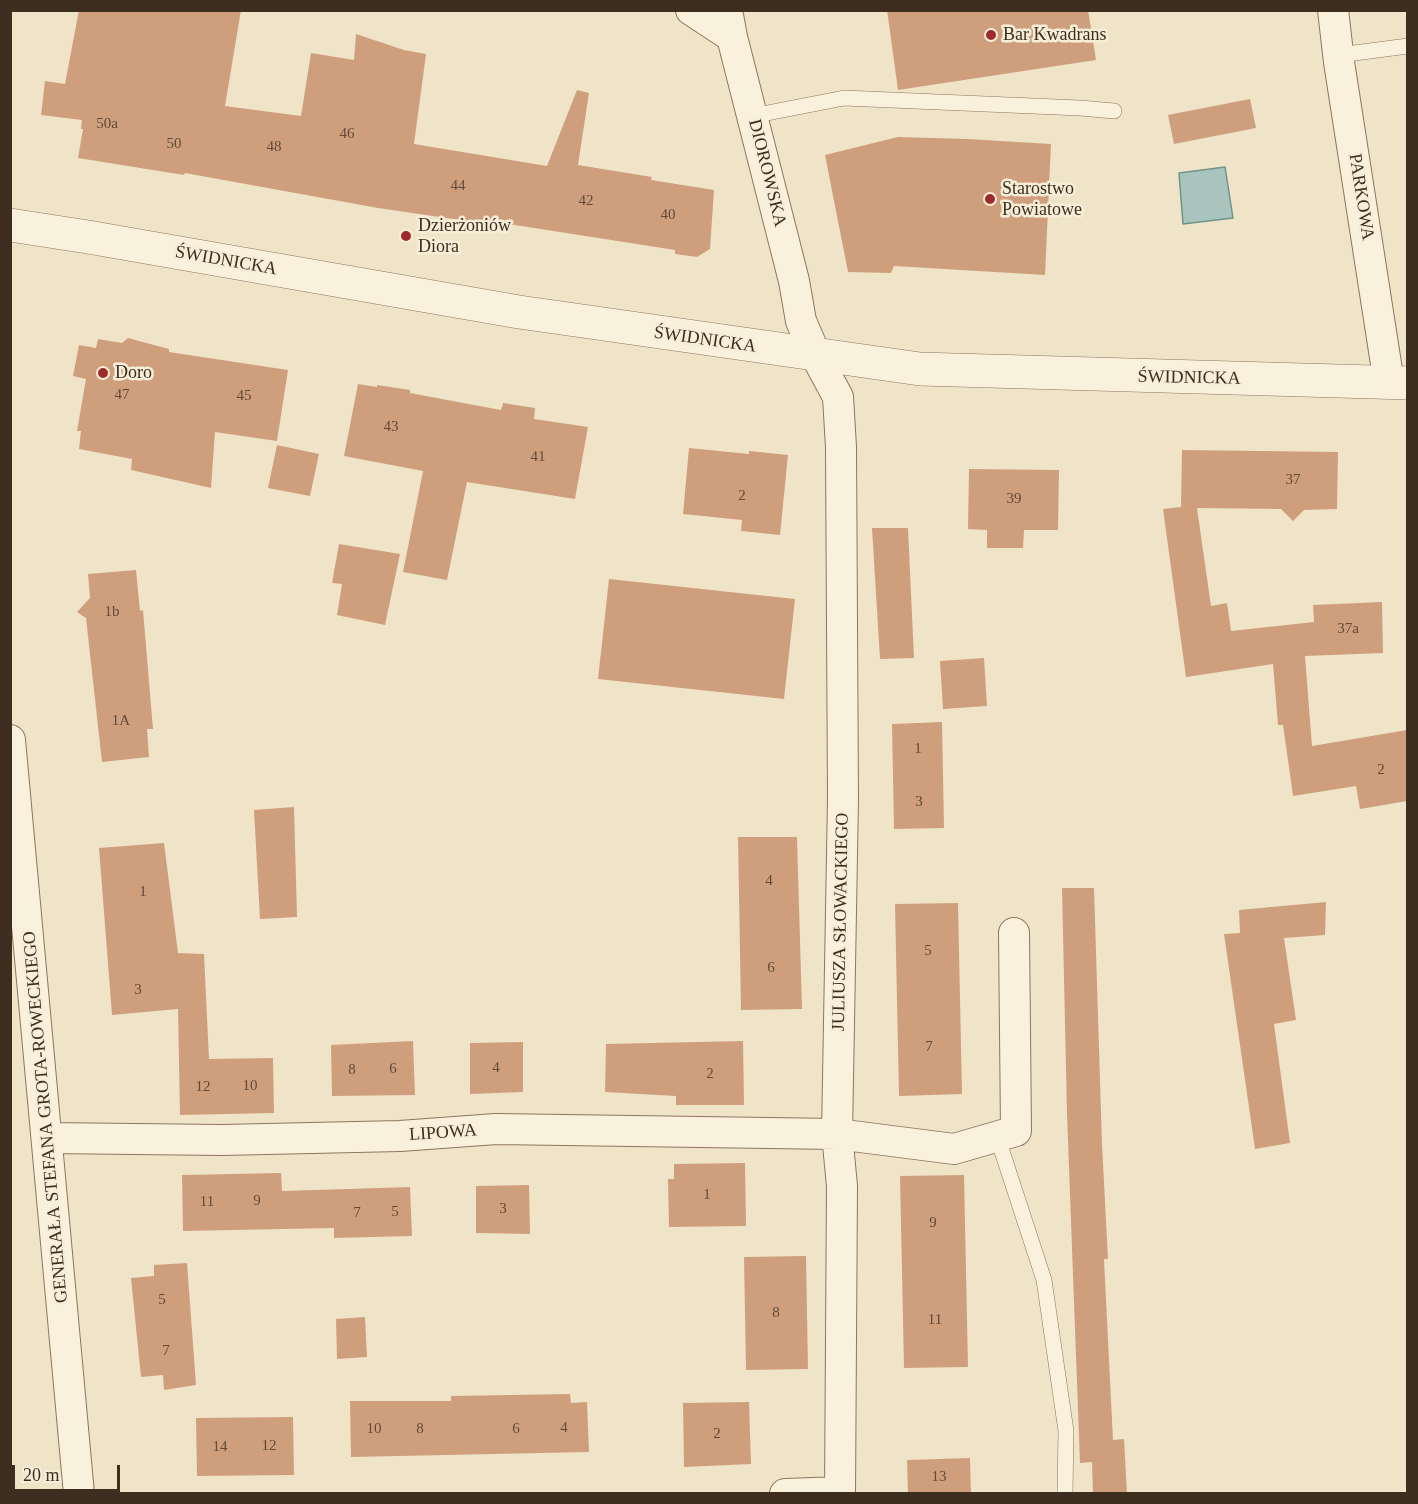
<!DOCTYPE html>
<html>
<head>
<meta charset="utf-8">
<style>
  body { margin:0 }
  #map { position:relative; width:1418px; height:1504px; overflow:hidden; background:#f0e4c8; font-family:Georgia,serif }
  canvas { display:block }
  .frame { position:absolute; inset:0; border:12px solid #3d2e20; pointer-events:none }
  .scale { position:absolute; left:12px; top:1465px; width:108px; height:27px; box-sizing:border-box; border:3px solid #3d2e20; border-top:0; padding-left:8px; font-size:18px; line-height:21px; white-space:nowrap; color:#3d2e20; -webkit-text-stroke:4px #f7eed8; paint-order:stroke }
</style>
</head>
<body>
<div id="map">
<canvas width="1418" height="1504"></canvas>
<div class="frame"></div>
<div class="scale">20 m</div>
</div>
<script>
const ctx = document.querySelector('canvas').getContext('2d');
ctx.lineJoin = 'round';
function fill(path, color) { ctx.fillStyle = color; ctx.fill(path, 'evenodd'); }
function stroke(path, color, width, dash) { ctx.strokeStyle = color; ctx.lineWidth = width; ctx.lineCap = dash ? 'butt' : 'round'; ctx.setLineDash(dash || []); ctx.stroke(path); }
function write(font, color, halo, rows, align = 'center') {
  ctx.font = font + ' Georgia,serif'; ctx.lineWidth = 5; ctx.setLineDash([]); ctx.textBaseline = 'middle'; ctx.strokeStyle = halo; ctx.fillStyle = color; for (const [text, x, y, turn = 0] of rows) {
    ctx.save(); ctx.translate(x, y); ctx.rotate((+turn || 0) * Math.PI / 180); ctx.textAlign = isNaN(turn) ? turn : align; if (halo) ctx.strokeText(text, 0, 0); ctx.fillText(text, 0, 0); ctx.restore();
  }
}
const water = new Path2D(`
  M1225,167L1233,218L1183,224L1179,173Z`);
const building = new Path2D(`
  M79,10H241L225,106L301,116L311,53L354,60L356,34L404,50L426,54L414,144L547,166L577,90L589,93L578,165L652,177L651,180L714,190L710,249L697,257L675,254V250L502,223L501,226L378,208L185,173L184,175L78,158L83,129H81L82,120L41,115L45,81L65,84Z
  M887,10H1088L1096,60L898,90Z
  M1250,99L1256,128L1174,144L1168,115Z
  M898,137L968,139L1051,144L1045,275L894,266L891,273L848,272L825,155Z
  M128,338L169,349V352L288,370L277,441L215,432L211,488L131,470L132,459L79,449L81,431H77L86,379L73,376L79,345L96,348L98,339L122,343Z
  M358,384L377,387V385L410,390V393L501,410L503,403L535,408L534,419L588,427L575,499L467,482L447,580L403,572L423,471L344,456Z
  M277,445L319,454L310,496L268,488Z
  M689,448L749,454V451L788,455L780,535L741,531L742,520L683,514Z
  M1182,450L1338,452L1337,509L1304,510L1293,521L1281,509L1197,508L1211,606L1227,603L1231,631L1314,622L1313,605L1382,602L1383,653L1305,656L1312,746L1407,730V801L1360,809L1356,786L1293,796L1283,725H1278L1273,664L1186,677L1163,509L1181,507Z
  M969,469L1059,470L1058,530H1024L1023,548H987V530L968,529Z
  M872,528H908L914,658L880,659Z
  M339,544L400,554L385,625L337,615L342,584L332,583Z
  M136,570L140,611L143,610L153,729H147L149,757L102,762L86,618L77,612L90,598L88,574Z
  M609,579L795,599L784,699L598,679Z
  M984,658L987,706L943,709L940,661Z
  M942,722L944,828L894,829L892,724Z
  M294,807L297,917L260,919L254,810Z
  M738,837H797L802,1009L741,1010Z
  M164,843L178,953L204,954L209,1059L273,1058L274,1113L180,1115L178,1009L112,1015L99,848Z
  M1062,888H1094L1102,1144L1108,1259H1104L1113,1440L1124,1439L1127,1494H1093L1092,1462L1080,1463L1067,1114Z
  M1326,902L1325,935L1284,938L1296,1020L1274,1024L1290,1143L1255,1149L1224,934L1240,933L1239,910Z
  M958,903L962,1094L899,1096L895,904Z
  M413,1041L415,1095L332,1096L331,1045Z
  M743,1041L744,1105H676V1096L605,1092L606,1044Z
  M523,1042V1092L470,1094V1043Z
  M745,1163L746,1226L669,1227L668,1179H674V1164Z
  M281,1173L282,1191L410,1187L412,1236L334,1238V1228L183,1231L182,1175Z
  M964,1175L968,1367L904,1368L900,1176Z
  M529,1185L530,1234L476,1233V1186Z
  M806,1256L808,1369L746,1370L744,1257Z
  M187,1263L196,1385L164,1390L163,1375L141,1377L131,1278L154,1276V1265Z
  M365,1317L367,1357L337,1359L336,1319Z
  M570,1394L571,1403L587,1402L589,1452L351,1457L350,1401H451V1396Z
  M749,1402L751,1464L684,1467L683,1403Z
  M293,1417L294,1475L197,1476L196,1418Z
  M970,1458L971,1494H908L907,1460Z`);
const service = new Path2D(`
  M1339,55L1408,46
  M752,116L844,98L1080,108L1114,111
  M997,1136L1044,1280L1066,1431L1065,1494`);
const minor = new Path2D(`
  M691,10L732,37
  M727,10L732,37L794,281L801,321L816,356L838,397L841,447L843,799L837,1134L842,1186L840,1494
  M1333,10L1339,62L1389,383
  M10,740L79,1494
  M48,1138L222,1140L400,1136L496,1129L837,1134L954,1149L1016,1131L1014,933
  M785,1494L840,1492`);
const tertiary = new Path2D(`
  M10,225L88,237L519,312L920,369L1408,383`);
const markers = [
  [991,35,6,"#9e2a2b"],
  [990,199,6,"#9e2a2b"],
  [406,236,6,"#9e2a2b"],
  [103,373,6,"#9e2a2b"]
];
const numberNames = [
  ["50a",107,124],
  ["46",347,134],
  ["50",174,144],
  ["48",274,147],
  ["44",458,186],
  ["42",586,201],
  ["40",668,215],
  ["47",122,395],
  ["45",244,396],
  ["43",391,427],
  ["41",538,457],
  ["37",1293,480],
  ["2",742,496],
  ["39",1014,499],
  ["1b",112,612],
  ["37a",1348,629],
  ["1A",121,721],
  ["1",918,749],
  ["2",1381,770],
  ["3",919,802],
  ["4",769,881],
  ["1",143,892],
  ["5",928,951],
  ["6",771,968],
  ["3",138,990],
  ["7",929,1047],
  ["4",496,1068],
  ["6",393,1069],
  ["8",352,1070],
  ["2",710,1074],
  ["10",250,1086],
  ["12",203,1087],
  ["1",707,1195],
  ["9",257,1201],
  ["11",207,1202],
  ["3",503,1209],
  ["5",395,1212],
  ["7",357,1213],
  ["9",933,1223],
  ["5",162,1300],
  ["8",776,1313],
  ["11",935,1320],
  ["7",166,1351],
  ["4",564,1428],
  ["10",374,1429],
  ["8",420,1429],
  ["6",516,1429],
  ["2",717,1434],
  ["12",269,1446],
  ["14",220,1447],
  ["13",939,1477]
];
const poiNames = [
  ["Bar Kwadrans",1003,35],
  ["Starostwo",1002,189],
  ["Powiatowe",1002,210],
  ["Dzierżoniów",418,226],
  ["Diora",418,247],
  ["Doro",115,373]
];
const streetNames = [
  ["DIOROWSKA",767,173,76],
  ["PARKOWA",1361,197,81],
  ["ŚWIDNICKA",226,261,10],
  ["ŚWIDNICKA",705,340,8],
  ["ŚWIDNICKA",1189,378,1],
  ["JULIUSZA SŁOWACKIEGO",841,922,-89],
  ["GENERAŁA STEFANA GROTA-ROWECKIEGO",46,1117,-95],
  ["LIPOWA",443,1133,-4]
];
fill(water, '#a9c4bc');
stroke(water, '#6f938a', 1.5);
fill(building, '#cf9f7d');
stroke(service, '#8d765c', 16);
stroke(minor, '#8d765c', 32);
stroke(tertiary, '#8d765c', 34);
stroke(service, '#faf1dc', 15);
stroke(minor, '#faf1dc', 30);
stroke(tertiary, '#faf1dc', 33);
for (const [x, y, r, color] of markers) { const dot = new Path2D(); dot.arc(x, y, r, 0, 2 * Math.PI); ctx.fillStyle = color; ctx.fill(dot); stroke(dot, '#f7eed8', 2); }
write('15px', '#624a37', null, numberNames);
write('18px', '#3d2e20', '#f7eed8', poiNames, 'left');
write('18px', '#3d2e20', '#f7eed8', streetNames);
</script>
</body>
</html>
